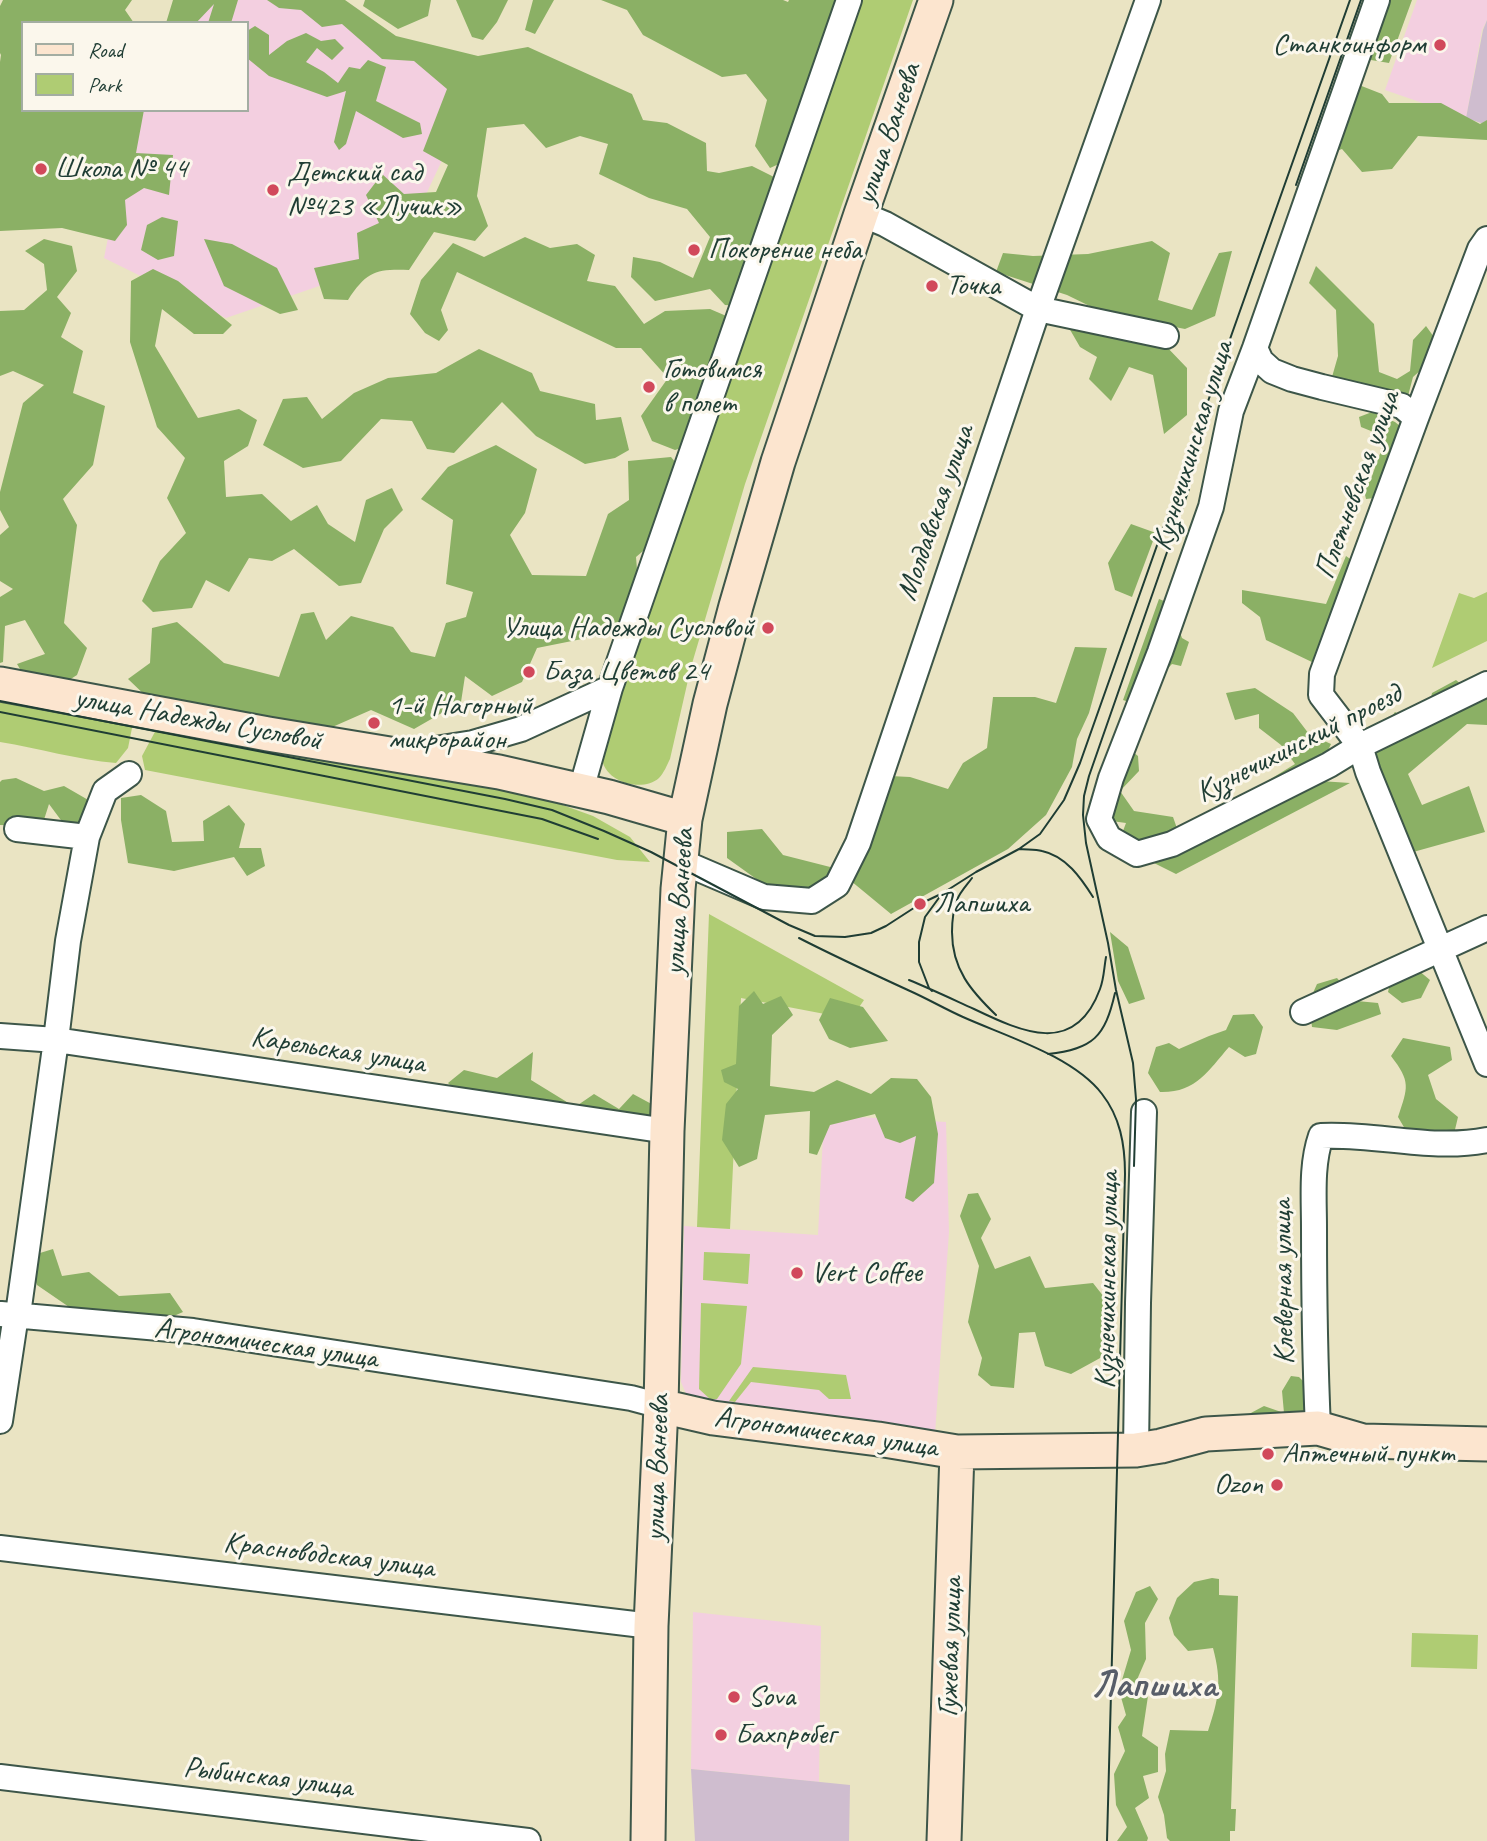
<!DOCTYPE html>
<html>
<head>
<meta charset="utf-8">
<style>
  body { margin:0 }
  #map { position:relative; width:1487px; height:1841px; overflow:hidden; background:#eae4c3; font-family:Caveat,sans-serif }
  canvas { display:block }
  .legend { position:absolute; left:21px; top:21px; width:228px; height:91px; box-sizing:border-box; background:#fbf7ec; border:2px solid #a3ada2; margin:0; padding:9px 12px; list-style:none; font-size:21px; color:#1f3d34 }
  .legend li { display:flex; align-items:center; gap:14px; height:35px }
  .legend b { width:35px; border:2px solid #a3ada2 }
</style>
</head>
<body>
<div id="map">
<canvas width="1487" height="1841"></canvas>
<ul class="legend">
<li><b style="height:9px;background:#fce5cf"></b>Road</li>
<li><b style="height:19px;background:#afcc73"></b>Park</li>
</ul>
</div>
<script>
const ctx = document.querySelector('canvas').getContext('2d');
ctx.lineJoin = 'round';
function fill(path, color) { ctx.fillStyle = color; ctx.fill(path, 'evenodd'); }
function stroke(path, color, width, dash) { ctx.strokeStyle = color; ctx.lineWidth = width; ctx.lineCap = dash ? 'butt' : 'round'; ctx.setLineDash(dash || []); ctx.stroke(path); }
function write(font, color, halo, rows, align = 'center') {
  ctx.font = font + ' Caveat,sans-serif'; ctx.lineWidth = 6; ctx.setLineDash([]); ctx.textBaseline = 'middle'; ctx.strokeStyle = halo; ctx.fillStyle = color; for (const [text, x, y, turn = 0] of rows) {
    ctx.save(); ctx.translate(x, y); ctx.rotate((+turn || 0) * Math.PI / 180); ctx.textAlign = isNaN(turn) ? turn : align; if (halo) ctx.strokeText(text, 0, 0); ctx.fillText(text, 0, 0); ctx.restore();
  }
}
const built = new Path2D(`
  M187,0H301L479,82L395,260L226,318L104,258L131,122L136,110H247V23H177Z
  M1417,0H1487V20L1482,30L1466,118L1385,90Z
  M824,1115L946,1122L949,1232L935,1434L702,1406L687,1396L681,1382L684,1226L818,1235Z
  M693,1612L821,1626L819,1782L691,1769Z`);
const industrial = new Path2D(`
  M1487,20V125L1466,118L1483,30Z
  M691,1769L850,1785L849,1841H695Z`);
const green = new Path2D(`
  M856,0H913L745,484L691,667L670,759C667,765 664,773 659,778C642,793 603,782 602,757C601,754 603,750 604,747L629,673L672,533Z
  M1487,592V641L1432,668L1459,593L1474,598Z
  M0,698L133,723L128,748L116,763C77,760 39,748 0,742Z
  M157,728L496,788L557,803L593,816L630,837L650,862L617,860L145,770L142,756Z
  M709,914L864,1000L851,1019L741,998L730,1229L697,1227Z
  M704,1252L750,1254L748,1284L703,1280Z
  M701,1303L747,1306L741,1364L717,1399H710L699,1389Z
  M753,1367L846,1375L851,1399H829L819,1390L751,1382L735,1402L729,1401Z
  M1412,1633L1478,1635L1477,1669L1411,1667Z`);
const forest = new Path2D(`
  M3,0H132L125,10L134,23H23V110H144L136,153L173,155L169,195L144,188L125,200L127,225L115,241L62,228L0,231V62L1,55L0,53V6Z
  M173,0H238L231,23H208L214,4L196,23H166Z
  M267,0H345L396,36L478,56L528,47L632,94L643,120L667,123L706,143L707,171L719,173L752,166L782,181L753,307L725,305L710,289L655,301L631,277L633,257L660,262L693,278L710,237L687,209L649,198L599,174L608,144L580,136L546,148L524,124L487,128L477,196L488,226L475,241L434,232L409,270C376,269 367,271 348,300L324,299L314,268L359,259L357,233L379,223L366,195L382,174L404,194L436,192L448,165L423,151L447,89L414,61L382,59L342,24L322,27L301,10L279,8Z
  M365,0H431L428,16L398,29L363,6Z
  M456,0H508L497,22L483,40L472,37Z
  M533,0H554L535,34L525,30Z
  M601,0H783L788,2L789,0H846L790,159L770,168L755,146L767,100L746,74L722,77L643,35L627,10Z
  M1380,0H1412L1389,63L1371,60L1365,48Z
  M255,26L269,35V55L287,41L306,33L321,41L335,39L344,48L332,60L317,48L306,62L324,72L338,83L349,67L360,69L368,60L386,67L376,101L420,123L422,134L403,138L356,111L346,144L339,150L334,142L346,91L327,97L269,76L247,58V31Z
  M1359,85L1382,94L1389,103H1441L1480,124L1487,120V140L1418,136L1392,169L1362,172L1342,149L1331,153Z
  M162,217L178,221L174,256L158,260L141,250L147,225Z
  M525,237L550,248L577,244L595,255L587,281L615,286L644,324L665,311L710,309L731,318L692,445L675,450L652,441L641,416L668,378L641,348H616L457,272L441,310L448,330L439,341L425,333L410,314L421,280L453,243L484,257Z
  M44,239L72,246L77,271L57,297L71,313L61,337L83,351L73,393L105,406L93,465L63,499L77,525L64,623L87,648L77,675L55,689L29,684L17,664L45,654L25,620L5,626L3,662L0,663V597L13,589L0,581V535L9,527L0,510V492L23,403L44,385L13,371L0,376V311L24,310L47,290L44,264L25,251Z
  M204,239L232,244L277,268L298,310L280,314L224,286Z
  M1152,241L1170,253L1158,300L1192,310L1219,253L1232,251L1215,316L1185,329L1104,313L1067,295L996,272L1003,253L1033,256L1088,254Z
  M1316,266L1374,324L1379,372L1397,379L1410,371L1413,340L1426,326L1439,344L1432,360L1413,377L1408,396L1366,399L1360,383H1343L1332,377L1338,356L1336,310L1309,283Z
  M153,269L178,281L232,325L223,334H194L162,309L155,346L198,418L239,409L257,420L248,446L224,461L226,497L262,494L291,521L317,505L328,524L355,542L366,500L392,488L403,510L384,529L361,583L339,586L294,549L272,561L249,558L229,592L206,580L192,608L153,612L142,601L160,561L186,533L167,498L185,458L157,427L130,342L131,281Z
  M1065,321L1163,343L1187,368V415L1164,434L1153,375L1129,367L1111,401L1089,379L1097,357L1080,347Z
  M479,349L532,373L540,391L595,404L596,420L621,417L629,450L615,458L585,464L536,436L502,402L454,453L427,449L412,421L381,419L341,461L303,468L263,445L283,399L307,397L322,419L354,393L388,378L436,373Z
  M1372,412L1395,422L1412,436L1401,480L1377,487L1375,498L1366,499L1362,482L1372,476L1386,437L1361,427L1359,417Z
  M496,445L537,469L525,513L510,535L532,575L586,576L608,514L629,500L628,461L671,457L687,476L669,529L636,557L638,582L627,620L607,634L537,648L522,682L492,696L465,676L461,702L414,729L371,710L321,732L150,700L128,679L150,663L152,628L177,622L224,663L279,677L301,614L314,612L326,640L351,616L393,627L411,652L435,657L446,623L466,617L473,592L446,584L453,520L421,499L448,467Z
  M1131,524L1156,533L1132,597L1115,590L1108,563Z
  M1346,556L1353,561L1314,663L1266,640L1260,617L1242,603V590L1326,604Z
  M1159,599L1169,603L1182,638L1189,642L1181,666L1172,664L1134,704L1123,700Z
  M1075,647L1107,648L1089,713L1077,739L1072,767L1046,815L1008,849L891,914L851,881L890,776L910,777L948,789L963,763L987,748L993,697H1035L1056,703Z
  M1456,680L1472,693L1487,687V725L1467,724L1408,774L1422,805L1469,786L1485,832L1406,854L1369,760L1382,729L1395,712L1416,724L1427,716L1432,693Z
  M1255,688L1293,713L1309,734L1331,744L1322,763L1320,781L1350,783L1176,874L1152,862L1256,788L1295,764L1281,745L1259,728V714L1235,720L1226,693Z
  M1127,747L1138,756L1139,771L1120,791L1134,811L1173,817L1179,834L1117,847L1126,823L1097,819Z
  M16,778L44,791L64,786L90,801L80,831H69L49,804L42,826L0,825V782L2,780Z
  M141,795L166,811L172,842L204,841L203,821L229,805L245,824L239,848H261L265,866L247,876L234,857L174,871L128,863L121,820V798Z
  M762,829L783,855L842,870L813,893L773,891L727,858V832Z
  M1110,932L1128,947L1145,999L1129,1004L1118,981Z
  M1412,965L1430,980L1421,998L1402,1003L1388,992L1392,975Z
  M1337,978L1357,1001L1378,1003L1381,1014L1337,1030L1312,1027L1309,1002L1317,984Z
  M754,991L763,1004L781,996L793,1015L772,1035L770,1086L814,1092L837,1080L871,1094L891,1078L917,1079L931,1097L938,1134L934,1183L913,1202L905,1198L916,1136L900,1143L885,1138L875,1114L830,1125L817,1155L809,1153L810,1111L765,1115L757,1159L739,1167L722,1140L726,1104L738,1089L724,1082L721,1070L736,1064L739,1006Z
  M830,998L863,1007L888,1041L850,1048L829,1039L819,1020Z
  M1254,1014L1263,1027L1256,1054L1245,1057L1229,1047C1208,1071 1196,1093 1160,1092L1148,1073L1156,1047L1169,1043L1179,1049L1209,1036L1226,1030L1233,1015Z
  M1403,1038L1450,1047L1452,1060L1428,1075L1436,1099L1458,1117L1453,1138L1415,1146L1398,1117C1408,1087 1411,1082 1391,1056Z
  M533,1052L531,1080L575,1107L594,1094L619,1109L633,1094L659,1108L653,1124L619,1117L589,1133L568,1109L479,1114L448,1083L464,1070L497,1078Z
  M978,1193L991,1219L981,1238L995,1269L1030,1256L1045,1288L1093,1283L1104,1297L1102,1357L1071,1374L1045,1366L1035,1332L1019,1333L1014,1388L991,1386L978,1375L982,1358L968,1322L979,1266L960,1216L968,1194Z
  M53,1249L62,1276L89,1272L119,1296L170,1293L183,1312L144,1329L72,1309L37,1285L27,1257Z
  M1291,1376L1299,1377L1313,1391L1296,1432L1248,1422L1249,1414L1264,1406L1284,1413L1282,1391Z
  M1212,1578L1219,1579V1595L1238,1596L1231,1809H1236L1235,1831H1230V1841H1170L1167,1838L1164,1815L1158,1797L1166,1771L1165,1754L1170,1730L1208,1731C1219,1698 1222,1682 1213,1648L1188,1651L1174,1635L1169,1618L1177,1598L1194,1582Z
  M1150,1586L1158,1599L1145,1623L1146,1659L1136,1682L1148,1696L1142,1736L1158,1747V1772L1143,1776L1149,1798L1135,1808L1148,1838L1147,1841H1117L1127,1827L1116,1805L1114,1774L1125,1751L1118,1727L1126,1715L1119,1690L1131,1650L1124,1621L1136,1592Z`);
const street = new Path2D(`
  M1377,0L1255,348L1231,411L1211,507L1160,652L1111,778L1099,819L1109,838L1137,854L1172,844L1329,765L1360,746L1487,684
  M861,214L885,224L1038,309L1166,336
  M1487,239L1480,249L1416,418L1322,674L1321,695L1360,746L1368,772L1487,1064
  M1255,348L1261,361L1272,371L1292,379L1322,387L1402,406L1416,418
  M416,752L473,743L521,729L610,688
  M581,790L610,688L849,0
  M17,829L87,837
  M680,861L764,897L812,901L837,885L858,843L1038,309L1148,0
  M1303,1012L1487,928
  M0,1036L56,1040L667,1131
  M1,1314L193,1331L631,1398L661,1406
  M0,1421L16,1315L19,1307L56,1040L68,941L87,837L105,791L129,774
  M1318,1428C1315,1361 1314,1294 1314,1228C1314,1197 1311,1165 1321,1136C1376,1133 1431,1151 1487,1140
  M1136,1450L1138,1303L1144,1112
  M0,1548L651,1626
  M0,1777L528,1841`);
const secondary = new Path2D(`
  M0,684L268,734L499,772L609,797L685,819
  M661,1406L713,1418L878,1439L957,1452L1136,1450L1161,1446L1206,1434L1318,1428L1363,1441L1487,1444
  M648,1841L651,1626L661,1406L667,1131L678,889L685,819L710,704L736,606L778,462L861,214L936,0
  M944,1841L957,1452`);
const tram = new Path2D(`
  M1296,185L1361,0
  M0,701L505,799L552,810L604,831L651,852L789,925L815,936L845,937L871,933L886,926L920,904L943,893L976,872L1019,849L1040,834L1064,800L1080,763L1350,0
  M0,712L542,819L598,839
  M1019,849C1026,850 1035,849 1042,851C1066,856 1081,878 1093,897
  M972,878C967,885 960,892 957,900C953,911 952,921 952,932C952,969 971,991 996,1015
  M799,938C836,957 873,974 910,991C928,999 945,1009 963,1017C1005,1036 1073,1056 1102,1094C1120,1117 1125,1144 1125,1174L1107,1841
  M909,980C931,989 952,999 974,1009C1022,1032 1075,1057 1100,989C1104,979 1104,968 1106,957
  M932,991L929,988L919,962V942L925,917L941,895
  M1048,1054C1093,1049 1105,1037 1115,993
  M1134,1166L1136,1099L1133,1063L1116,990L1108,943L1086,843L1083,815L1084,796L1089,776L1189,489`);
const markers = [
  [1440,45,7,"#d1495b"],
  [41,169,7,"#d1495b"],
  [273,190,7,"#d1495b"],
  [694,250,7,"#d1495b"],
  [932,286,7,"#d1495b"],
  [649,387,7,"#d1495b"],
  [768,628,7,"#d1495b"],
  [529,672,7,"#d1495b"],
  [374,723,7,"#d1495b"],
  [920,904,7,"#d1495b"],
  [797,1273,7,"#d1495b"],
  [1268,1454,7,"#d1495b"],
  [1277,1485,7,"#d1495b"],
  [734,1697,7,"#d1495b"],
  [721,1735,7,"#d1495b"]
];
const poiNames = [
  ["Станкоинформ",1426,45,"right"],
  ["Школа № 44",55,169],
  ["Детский сад",287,173],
  ["№423 «Лучик»",287,207],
  ["Покорение неба",708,250],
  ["Точка",946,286],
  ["Готовимся",663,370],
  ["в полет",663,404],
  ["Улица Надежды Сусловой",754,628,"right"],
  ["База Цветов 24",543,672],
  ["1-й Нагорный",388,706],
  ["микрорайон",388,740],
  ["Лапшиха",934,904],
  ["Vert Coffee",811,1273],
  ["Аптечный пункт",1282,1454],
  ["Ozon",1263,1485,"right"],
  ["Sova",748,1697],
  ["Бахпробег",735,1735]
];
const streetNames = [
  ["улица Ванеева",889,134,-71],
  ["Кузнечихинская улица",1193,446,-73],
  ["Плетневская улица",1358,485,-70],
  ["Молдавская улица",936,513,-71],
  ["улица Надежды Сусловой",198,720,10],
  ["Кузнечихинский проезд",1299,744,-27],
  ["улица Ванеева",680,902,-86],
  ["Карельская улица",338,1051,9],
  ["Кузнечихинская улица",1108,1280,-89],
  ["Клеверная улица",1284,1282,-91],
  ["Агрономическая улица",266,1344,8],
  ["Агрономическая улица",826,1433,8],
  ["улица Ванеева",658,1468,-88],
  ["Красноводская улица",329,1556,7],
  ["Гужевая улица",951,1647,-88],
  ["Рыбинская улица",268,1778,7]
];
const districtNames = [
  ["Лапшиха",1154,1686]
];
fill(built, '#f3cfe0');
fill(industrial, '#cfbdcf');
fill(green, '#afcc73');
fill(forest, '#8bb065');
stroke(street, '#3d5649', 28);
stroke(secondary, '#3d5649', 37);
stroke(street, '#fff', 24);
stroke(secondary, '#fce5cf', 33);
stroke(tram, '#1f3d34', 2);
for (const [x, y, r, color] of markers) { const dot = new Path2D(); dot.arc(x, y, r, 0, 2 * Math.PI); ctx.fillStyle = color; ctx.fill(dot); stroke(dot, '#fbf7ec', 2.5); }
write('30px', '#1f3d34', '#fbf7ec', poiNames, 'left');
write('30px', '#1f3d34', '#fbf7ec', streetNames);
write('bold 37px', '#585e69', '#fbf7ec', districtNames);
</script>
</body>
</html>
